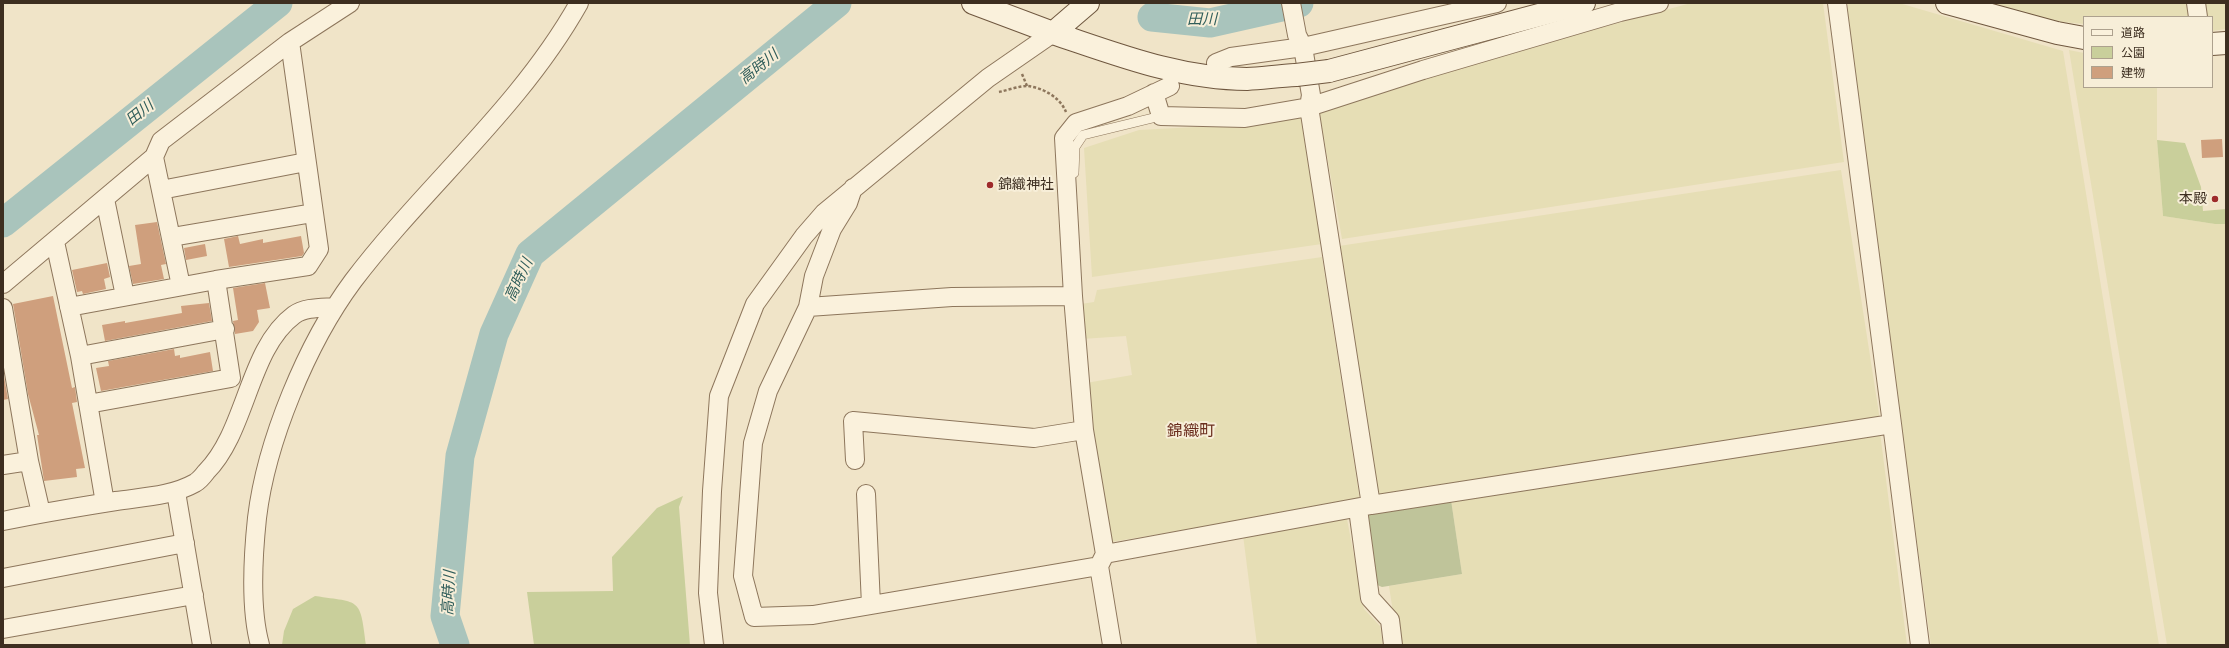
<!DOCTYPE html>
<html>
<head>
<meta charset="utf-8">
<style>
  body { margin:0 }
  #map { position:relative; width:2229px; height:648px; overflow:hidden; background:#f0e4c8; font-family:Literata,"Noto Sans JP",serif }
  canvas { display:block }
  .frame { position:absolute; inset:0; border:4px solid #3d2e20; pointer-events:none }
  .legend { position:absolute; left:2083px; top:16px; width:130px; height:72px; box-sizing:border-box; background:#f7eed8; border:1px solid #ada18e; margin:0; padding:5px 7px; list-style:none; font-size:12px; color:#3d2e20 }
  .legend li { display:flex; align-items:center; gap:8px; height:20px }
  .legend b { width:20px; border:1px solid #ada18e }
</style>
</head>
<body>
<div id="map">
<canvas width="2229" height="648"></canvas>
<div class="frame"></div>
<ul class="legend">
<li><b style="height:5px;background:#faf1dc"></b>道路</li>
<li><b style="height:11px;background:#c9cf9b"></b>公園</li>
<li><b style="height:11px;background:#cf9f7d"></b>建物</li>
</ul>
</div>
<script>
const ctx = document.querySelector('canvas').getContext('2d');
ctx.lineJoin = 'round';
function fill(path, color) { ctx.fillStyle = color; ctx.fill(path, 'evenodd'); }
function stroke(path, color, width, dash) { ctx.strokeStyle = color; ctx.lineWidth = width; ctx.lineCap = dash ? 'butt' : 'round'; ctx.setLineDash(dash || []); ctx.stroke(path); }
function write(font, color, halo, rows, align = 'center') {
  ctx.font = font + ' Literata,"Noto Sans JP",serif'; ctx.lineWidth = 4; ctx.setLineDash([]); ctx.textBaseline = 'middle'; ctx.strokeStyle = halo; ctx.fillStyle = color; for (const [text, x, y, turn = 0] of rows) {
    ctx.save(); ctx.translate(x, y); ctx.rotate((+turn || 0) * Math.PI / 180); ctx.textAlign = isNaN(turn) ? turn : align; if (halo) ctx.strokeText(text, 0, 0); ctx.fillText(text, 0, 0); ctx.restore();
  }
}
const farmland = new Path2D(`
  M1691,3H1823L1844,162L1342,239L1319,112L1483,60Z
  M1848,3H1899L2063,51L2159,645H1931L1848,36Z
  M1990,3H2188L2189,17H2084V24L2052,21Z
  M2205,3H2226V29L2212,31V17H2207Z
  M2069,50L2084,53V87H2157V140L2163,216L2215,224H2226V645H2167Z
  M1302,114L1322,244L1092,277L1084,148L1139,130L1233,125Z
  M1841,170L1880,420L1378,497L1339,246Z
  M1322,257L1360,501L1111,542L1086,383L1132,375L1126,336L1082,339L1081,304L1094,302L1097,290Z
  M1880,432L1907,645H1398L1389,586L1462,574L1451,500Z
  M1347,519L1364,609L1380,626L1383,645H1257L1243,535Z`);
const green = new Path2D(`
  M2157,140L2185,143L2201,187L2203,211L2226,209V224H2215L2163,216Z
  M683,496L679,507L690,645H534L527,592L613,591L612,557L657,508Z
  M315,596C361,603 360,597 366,645H282L284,631L293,609Z`);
const cemetery = new Path2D(`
  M1451,500L1462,574L1382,587L1375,584L1366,513Z`);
const river = new Path2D(`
  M1152,17L1210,23L1299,3
  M3,223L278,3
  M455,645L445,616L460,456L494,334L530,254L837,3`);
const building = new Path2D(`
  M2222,139L2223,157L2202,158L2201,140Z
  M157,222L166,264L161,265L164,279L133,284L129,266L141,264L135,225Z
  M238,236L240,244L263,239V243L301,236L304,253L302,256L229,267L224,239Z
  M205,244L207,256L186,260L184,248Z
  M107,263L110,277L104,279L106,289L83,294L82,291L77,292L72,270Z
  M265,283L270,308L257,310L259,322L253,331L235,334L233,321L238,320L233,288Z
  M53,296L72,388L75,387L77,402L72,403L85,468L76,469L77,477L44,481L37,435H39L28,394L13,304Z
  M209,303L212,321L105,341L102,325L125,321V323L182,313L181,306Z
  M174,349L175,356L180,355V358L210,352L213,371L101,391L96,368L109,366L108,361Z
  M3,371L8,399L3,400Z`);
const path = new Path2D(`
  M1022,74L1027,86
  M999,92C1008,90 1019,86 1028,86C1043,88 1060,97 1066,112`);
const lane = new Path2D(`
  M1074,173L1075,147L1083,135L1161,116`);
const street = new Path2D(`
  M1291,3L1297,35L1303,47L1311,95L1309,107L1371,505
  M1837,3L1892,424
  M2196,3L2198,17
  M1216,63L1231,57L1303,47L1497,3
  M1154,93L1161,116L1245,118L1309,107L1423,70L1620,12L1659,3
  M154,157L181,286
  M853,188L848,203L832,229L814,276L808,307L768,391L753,443L743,576L754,617L813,615L1099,566L1105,554L1084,430L1073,296L1064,138L1076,123L1128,106L1170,86
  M161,190L306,162
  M105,199L125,296
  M172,237L313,213
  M55,242L80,356L105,503
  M3,284L154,157L161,141L290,42L350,3
  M69,307L216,280
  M808,307L952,297L1073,296
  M3,308L29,461L41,513
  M80,356L225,329
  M88,404L231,378L216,280L308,266L319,249L290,42
  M855,460L853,421L1034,438L1084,430
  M3,465L29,461
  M176,492L202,645
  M866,494L871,605
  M1358,509L1370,598L1390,620L1393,645
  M3,521C41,513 78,507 116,501C143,497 172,496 195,483C200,480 203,476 206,472C247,431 248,349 294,315C305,307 322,308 335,307
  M1105,554L1371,505L1892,424L1920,645
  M1099,566L1112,645
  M3,578L185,543
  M3,629L194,595
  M260,645C250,609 253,556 257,518C266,442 307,343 353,281C425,186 520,108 579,3
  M714,645L708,593L712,491L719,396L755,304L804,236L824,213L988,78L1053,33`);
const secondary = new Path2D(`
  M973,3L1053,33L1088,3
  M1947,3L2057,33L2084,38
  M1053,33C1116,54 1179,79 1247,79C1263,78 1279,76 1296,75
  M2212,44L2226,43
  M1329,71L1584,3`);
const secondaryBridge = new Path2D(`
  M1296,75L1329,71`);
const markers = [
  [990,185,4,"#9e2a2b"],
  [2215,199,4,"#9e2a2b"]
];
const poiNames = [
  ["錦織神社",998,185],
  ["本殿",2207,199,"right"]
];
const waterNames = [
  ["田川",1202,20],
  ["高時川",759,67,-39],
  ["田川",140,113,-39],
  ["高時川",519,280,-65],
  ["高時川",449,593,-87]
];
const quarterNames = [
  ["錦織町",1191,431]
];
fill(farmland, '#e6deb5');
fill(green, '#c9cf9b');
fill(cemetery, '#bfc49a');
stroke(river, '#a9c4bc', 29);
fill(building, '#cf9f7d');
stroke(lane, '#8d765c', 10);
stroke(street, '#8d765c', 20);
stroke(secondary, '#6f573f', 24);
stroke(path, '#8d765c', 2.5, [3, 2]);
stroke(lane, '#faf1dc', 9);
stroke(street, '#faf1dc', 18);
stroke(secondary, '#faf1dc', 22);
stroke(secondaryBridge, '#6f573f', 24, []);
stroke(secondaryBridge, '#faf1dc', 22);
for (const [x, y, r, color] of markers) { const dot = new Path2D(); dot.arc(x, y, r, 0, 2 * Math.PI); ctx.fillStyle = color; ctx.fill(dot); stroke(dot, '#f7eed8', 1.5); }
write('14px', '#3d2e20', '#f7eed8', poiNames, 'left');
write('italic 15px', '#2f5d5a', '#f7eed8', waterNames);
write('16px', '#6b2e1e', '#f7eed8', quarterNames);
</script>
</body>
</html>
